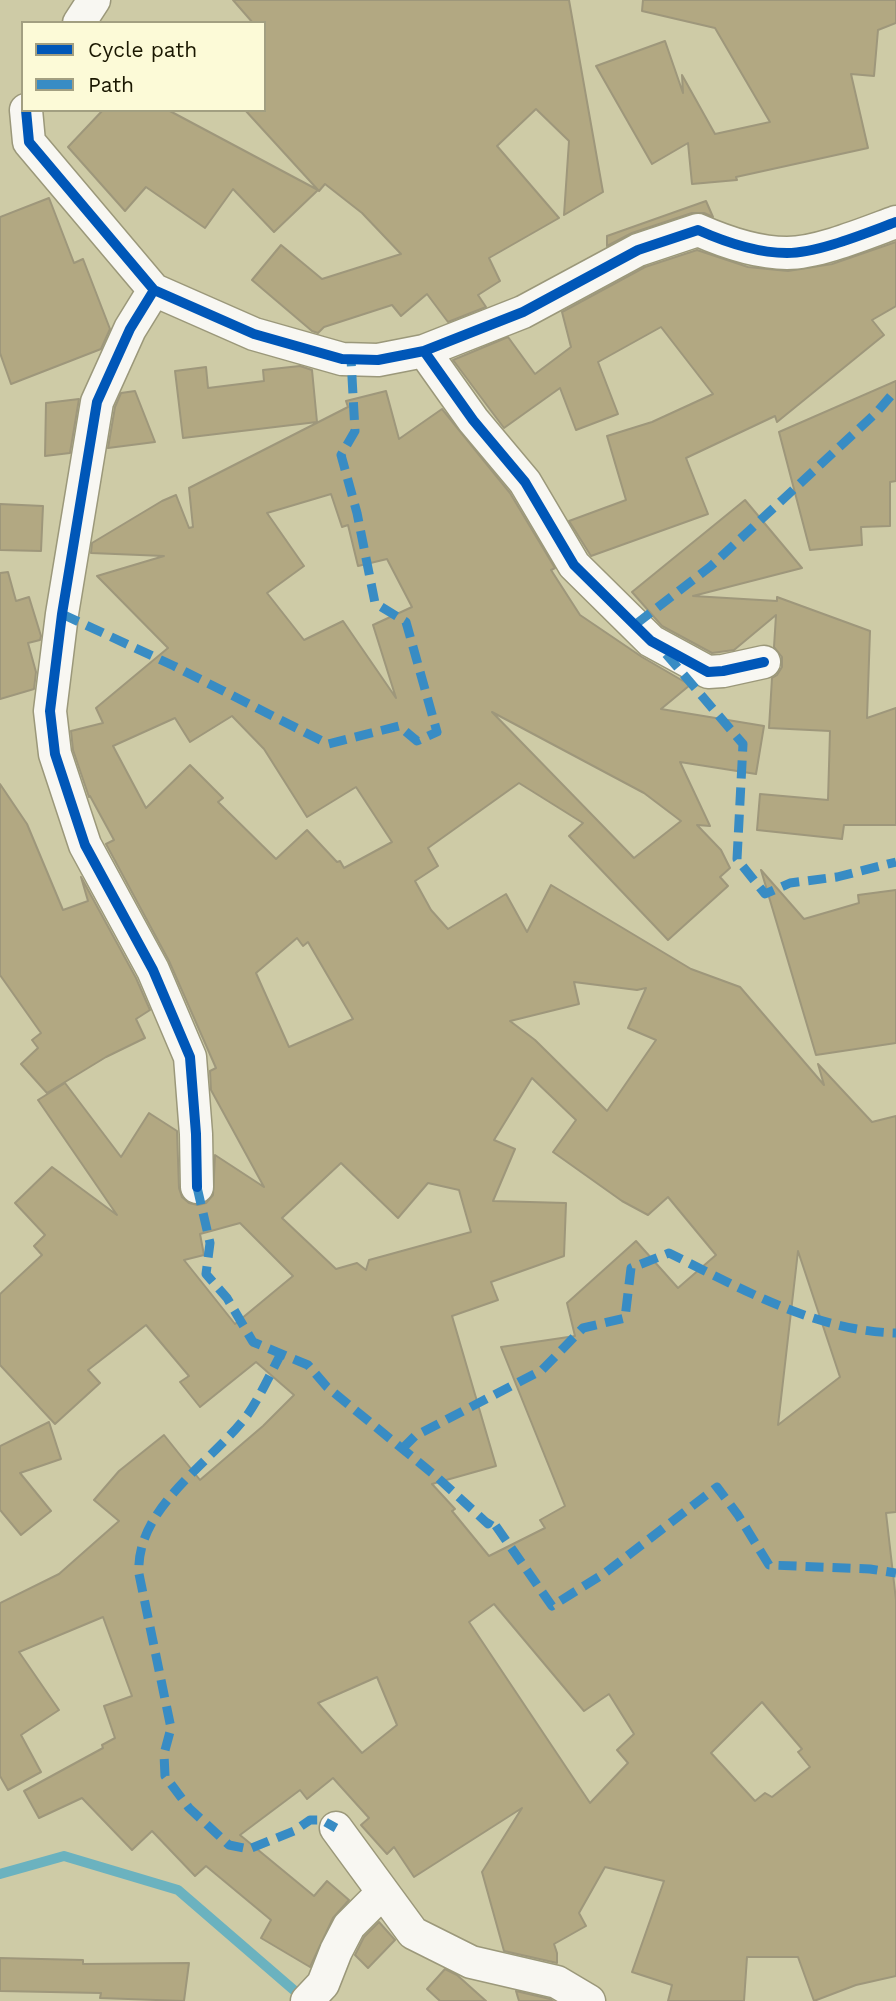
<!DOCTYPE html>
<html>
<head>
<meta charset="utf-8">
<style>
  body { margin:0 }
  #map { position:relative; width:896px; height:2001px; overflow:hidden; background:#cecba6; font-family:"Work Sans",sans-serif }
  canvas { display:block }
  .legend { position:absolute; left:21px; top:21px; width:245px; height:91px; box-sizing:border-box; background:#fcfad7; border:2px solid #a29f81; margin:0; padding:9px 12px; list-style:none; font-size:21px; color:#1a1700 }
  .legend li { display:flex; align-items:center; gap:14px; height:35px }
  .legend b { width:35px; border:2px solid #a29f81 }
</style>
</head>
<body>
<div id="map">
<canvas width="896" height="2001"></canvas>
<ul class="legend">
<li><b style="height:9px;background:#0057b8"></b>Cycle path</li>
<li><b style="height:9px;background:#388cc4"></b>Path</li>
</ul>
</div>
<script>
const ctx = document.querySelector('canvas').getContext('2d');
ctx.lineJoin = 'round';
function stroke(path, color, width, dash) { ctx.strokeStyle = color; ctx.lineWidth = width; ctx.lineCap = dash ? 'butt' : 'round'; ctx.setLineDash(dash || []); ctx.stroke(path); }
function fill(path, color) { ctx.fillStyle = color; ctx.fill(path, 'evenodd'); }
const stream = new Path2D(`
  M0,1874L64,1856L178,1890L303,1998`);
const building = new Path2D(`
  M233,0H569L603,192L564,215L569,141L536,109L497,146L559,218L489,258L500,281L478,295L486,307L448,322L427,294L401,316L392,305L324,327L318,333L312,331L252,280L281,245L322,279L401,254L362,213L325,184L319,191L245,110H264V23H253Z
  M643,0H896V23L878,30L874,76L851,74L868,148L736,177L737,180L692,184L688,143L652,164L596,66L665,41L683,93L682,75L715,134L770,122L715,28L642,11Z
  M103,110H168L318,190L274,232L233,189L205,228L146,187L125,211L68,147Z
  M49,198L74,263L83,259L110,329L101,349L11,384L0,353V217Z
  M706,201L713,217L704,213H692L632,233L607,246V236Z
  M896,242V306L872,320L884,335L777,422L775,416L686,458L708,514L591,556L569,521L626,500L607,436L652,422L713,394L661,327L598,362L618,414L576,430L560,388L504,428L453,360L508,337L535,374L571,347L562,312L645,267L697,250L748,267L788,271L832,264Z
  M300,366L312,370L317,422L183,438L175,371L206,367L208,388L264,381L263,370Z
  M896,381V481L890,482V526L861,527L862,545L810,550L779,432Z
  M135,391L155,442L108,448L115,407L121,393Z
  M386,391L399,439L442,409L510,493L555,568L551,570L580,615L642,657L690,685L661,709L764,726L756,774L680,762L710,826L697,825L721,850L730,868L720,877L728,886L668,940L569,836L583,823L519,783L428,848L438,866L415,881L431,910L448,929L506,894L527,932L551,885L691,969L740,987L824,1085L818,1064L872,1122L896,1116V1512L886,1513L896,1600V1976L856,1985L814,2001L798,1957H747L744,2001H668L672,1985L632,1972L664,1881L605,1867L579,1913L586,1926L554,1944L557,1953V1963L504,1951L482,1872L522,1808L414,1877L394,1847L387,1854L361,1825L369,1818L333,1778L307,1799L300,1790L240,1835L314,1896L327,1881L349,1900L333,1918L310,1967L261,1938L271,1920L206,1866L195,1876L152,1831L132,1850L82,1798L39,1818L24,1791L103,1748L102,1745L115,1738L104,1706L132,1696L103,1617L19,1652L59,1710L21,1735L41,1772L8,1790L0,1776V1603L59,1574L119,1521L94,1500L119,1471L164,1435L200,1480L263,1426L294,1395L256,1362L200,1407L180,1382L189,1376L146,1325L88,1370L100,1383L55,1424L0,1365V1294L42,1255L34,1246L45,1235L15,1203L52,1167L117,1215L38,1100L65,1083L121,1157L149,1113L177,1131L179,1188L182,1197L189,1203L198,1205L206,1203L213,1195L215,1155L264,1187L211,1090L210,1071L216,1068L169,961L106,844L114,840L90,796L89,797L73,750L71,731L103,723L96,708L168,648L97,576L164,556L91,553L92,543L162,501L176,495L189,528L193,527L189,488L348,407L346,401ZM331,494L342,527L348,525L358,566L387,559L412,607L373,625L396,698L343,621L304,640L267,593L304,566L267,513ZM492,712L644,793L681,821L634,858ZM232,716L264,749L307,817L356,787L392,842L344,868L340,861L337,862L307,830L276,859L218,802L223,798L190,765L146,808L113,746L175,718L190,742ZM297,938L303,946L308,942L353,1019L289,1047L256,973ZM574,982L637,990L646,988L628,1028L656,1040L607,1111L535,1040L510,1021L579,1004ZM532,1078L576,1120L553,1152L622,1201L648,1215L668,1197L716,1255L678,1288L636,1241L567,1303L575,1336L501,1347L565,1506L540,1520L545,1528L489,1556L452,1511L455,1509L432,1484L496,1466L452,1316L498,1300L491,1282L564,1256L566,1203L493,1201L515,1149L494,1140ZM341,1163L398,1218L428,1183L459,1190L471,1232L369,1260L366,1270L357,1263L336,1269L282,1218ZM240,1223L293,1276L235,1324L184,1260L204,1255L200,1234ZM798,1251L840,1377L778,1425ZM494,1604L584,1711L609,1694L634,1734L617,1750L628,1763L590,1803L469,1622ZM377,1677L397,1725L362,1753L318,1703ZM762,1702L802,1749L798,1752L810,1767L772,1797L765,1793L755,1801L711,1753Z
  M79,399L70,453L45,456L46,403Z
  M745,500L802,568L693,596L777,601V597L870,631L867,718L896,708V825H844L842,839L757,830L760,794L828,800L830,731L769,728L772,678L777,675L782,667V657L774,647L776,615L734,650L712,653L662,626L632,592Z
  M0,504L43,506L41,551L0,550Z
  M8,572L16,601L29,597L41,636L40,640L28,643L36,672L34,689L0,699V573Z
  M0,784L27,824L63,910L88,901L81,877L136,978L150,1010L136,1019L145,1038L106,1057L47,1093L21,1064L38,1048L32,1040L41,1033L0,975Z
  M761,870L804,919L859,903L858,895L896,890V1043L816,1055Z
  M49,1422L61,1459L20,1473L51,1511L21,1535L0,1510V1446Z
  M379,1922L395,1940L368,1968L355,1955L364,1937Z
  M0,1958L83,1960V1964L189,1963L184,2001L100,1998L101,1993L0,1991Z
  M445,1969L457,1975L486,2001H440L427,1989Z
  M516,1991L550,1999L553,2001H519Z`);
const street = new Path2D(`
  M79,23L94,0
  M26,110L29,142L154,290L130,329L97,402L62,614L50,711L55,754L85,845L153,970L190,1057L196,1134L197,1187
  M154,290L254,334L342,359L378,360L424,351L523,312L638,250L698,230C725,242 756,253 787,253C818,253 866,233 896,222
  M424,351L473,420L525,482L574,565L651,641L708,672L723,671L764,662
  M336,1828L413,1933L471,1962L557,1982L589,2001
  M307,2001L323,1984L336,1951L349,1926L383,1892`);
const quiet = new Path2D(`
  M62,614L174,666L328,744L399,726L417,741L437,732L406,622L375,603L357,513L341,455L355,431L351,359
  M636,624L711,566L876,413L896,390
  M666,654L743,744L737,859L765,894L790,883L837,877L896,862
  M197,1187L210,1243L206,1274L227,1298L253,1342L308,1365L327,1387L438,1478L488,1524L491,1519L552,1606L605,1573L717,1487L738,1515L769,1565L870,1569L896,1573
  M282,1352C271,1372 261,1395 248,1414C212,1463 135,1507 139,1574L171,1728L164,1754L165,1776L189,1808L229,1845L249,1849L294,1831L310,1820H322L336,1828
  M402,1449L415,1436L542,1370L583,1328L625,1318L631,1268L669,1253C740,1288 815,1331 896,1333`);
const cycleway = new Path2D(`
  M26,110L29,142L154,290L130,329L97,402L62,614L50,711L55,754L85,845L153,970L190,1057L196,1134L197,1187
  M154,290L254,334L342,359L378,360L424,351L523,312L638,250L698,230C725,242 756,253 787,253C818,253 866,233 896,222
  M424,351L473,420L525,482L574,565L651,641L708,672L723,671L764,662`);
stroke(stream, '#6bb2bf', 10);
fill(building, '#b2a882');
stroke(building, '#9e977b', 2);
stroke(street, '#9b987a', 35);
stroke(street, '#f8f7f2', 32);
stroke(quiet, '#388cc4', 9, [18, 9]);
stroke(cycleway, '#0057b8', 10);
</script>
</body>
</html>
